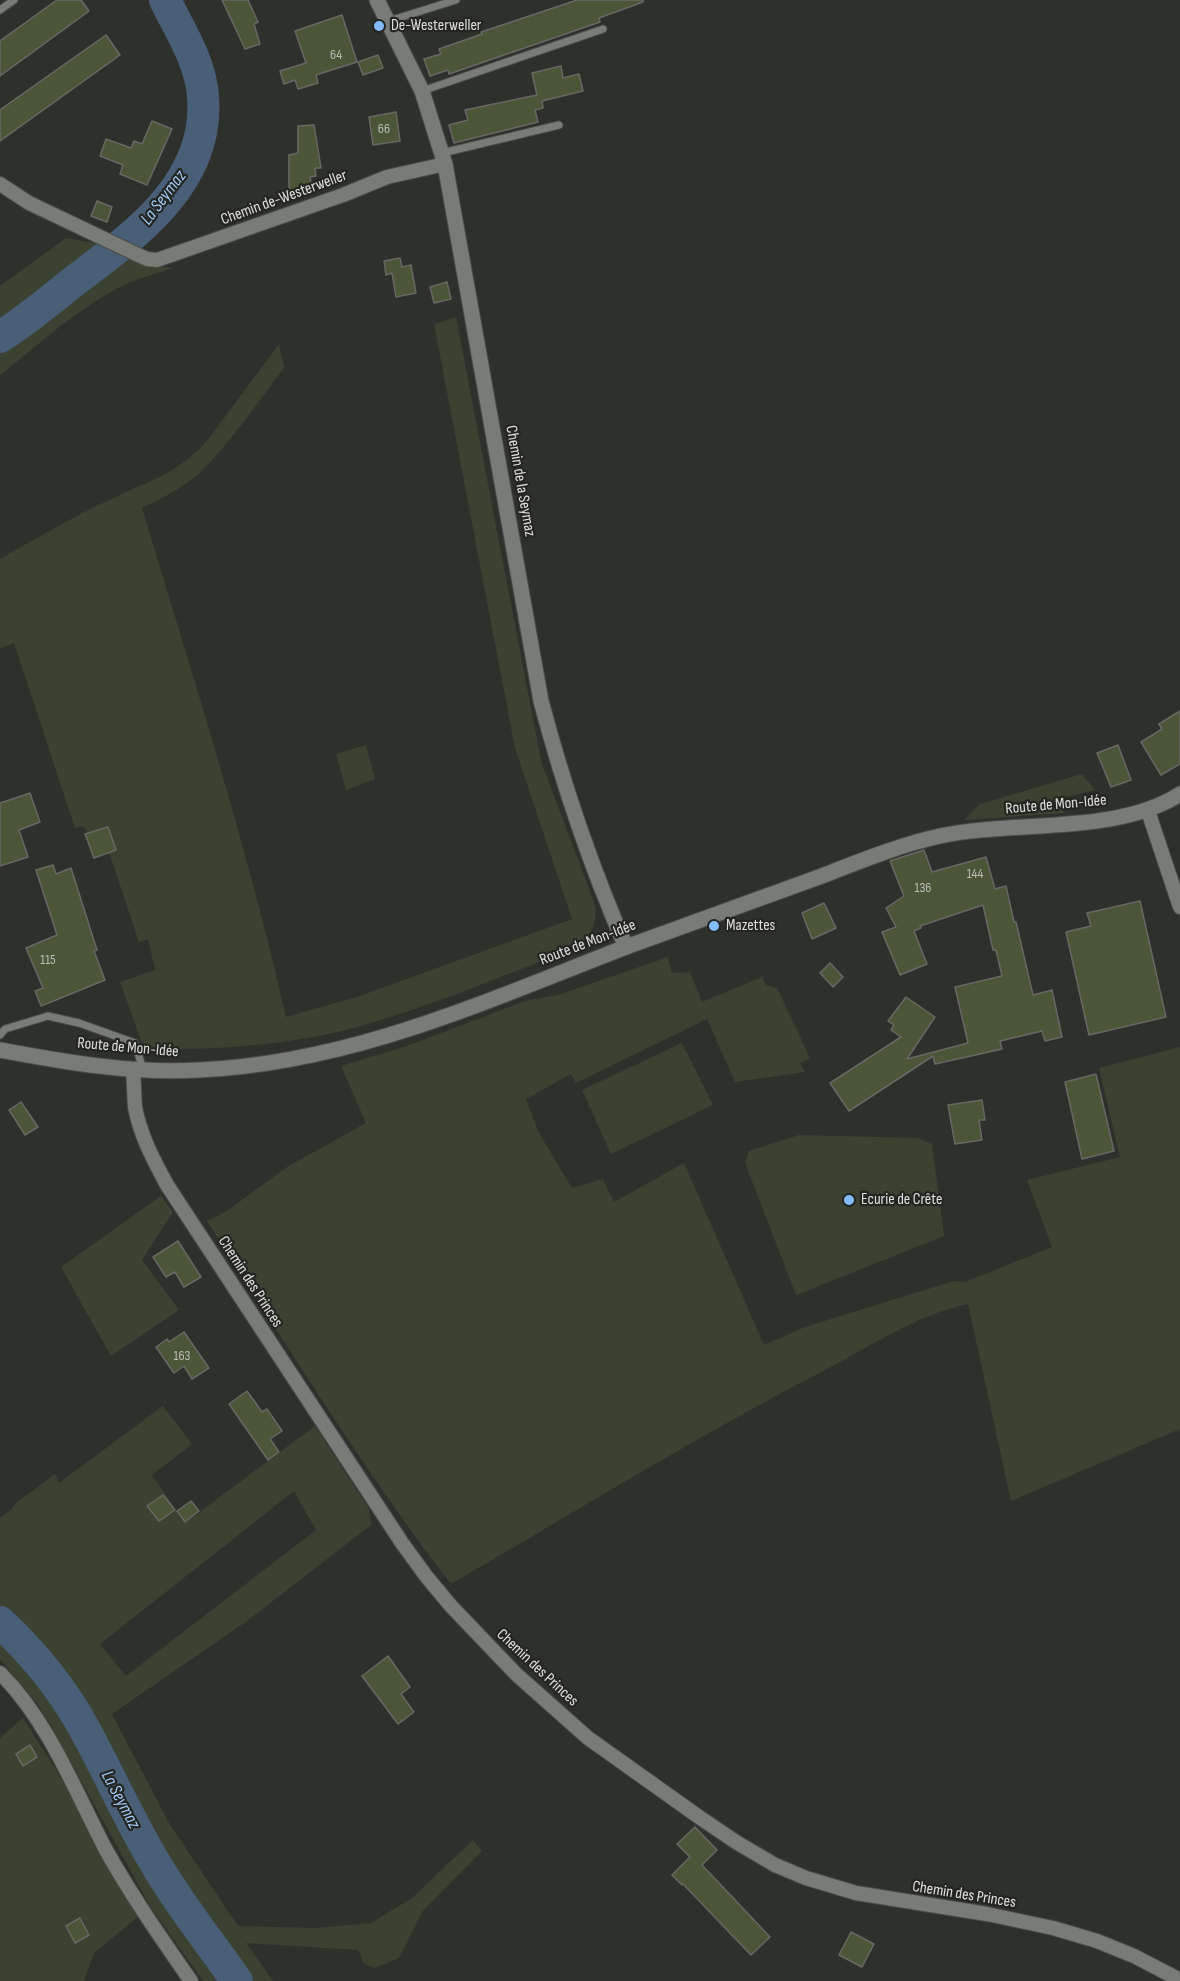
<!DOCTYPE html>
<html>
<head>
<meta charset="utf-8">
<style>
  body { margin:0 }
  canvas { display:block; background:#2e302c }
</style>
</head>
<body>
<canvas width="1180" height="1981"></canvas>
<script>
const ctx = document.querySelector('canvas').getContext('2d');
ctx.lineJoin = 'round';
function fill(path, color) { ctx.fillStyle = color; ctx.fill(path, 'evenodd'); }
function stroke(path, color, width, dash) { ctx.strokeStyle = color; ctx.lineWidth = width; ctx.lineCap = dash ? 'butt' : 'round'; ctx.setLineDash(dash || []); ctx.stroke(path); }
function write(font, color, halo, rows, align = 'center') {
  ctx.font = font + ' "Sofia Sans Condensed",sans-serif'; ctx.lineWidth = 4.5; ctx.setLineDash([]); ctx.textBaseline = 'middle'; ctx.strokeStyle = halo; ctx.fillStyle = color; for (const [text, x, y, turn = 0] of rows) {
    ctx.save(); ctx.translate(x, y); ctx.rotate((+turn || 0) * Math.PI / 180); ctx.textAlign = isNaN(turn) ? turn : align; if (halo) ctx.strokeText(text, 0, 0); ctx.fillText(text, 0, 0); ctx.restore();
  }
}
const green = new Path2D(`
  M66,238L99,244L144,265L174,268C153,274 132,280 113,291C72,313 36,347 0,375V286Z
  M456,317L541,761L594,902C599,927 590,937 570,950C504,975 439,1003 371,1023C298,1045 220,1050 144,1049L120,982L155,970L148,939L139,942L109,852L115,850L108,827L88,833L83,826L75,828L14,643L0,649V559C35,539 69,519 105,502C145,482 177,475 207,441L279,344L284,368C257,403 227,448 195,477C179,490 160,499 142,508C193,677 247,845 286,1017L357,997L572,919L515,748L434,324Z
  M366,745L375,779L346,790L336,754Z
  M1082,774L1095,790L1061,798L1064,813L964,820L980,804Z
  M668,957L672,973L690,972L702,1002L762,977L766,985L777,988L810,1058L800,1063L805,1072L735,1082L707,1019L576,1083L571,1074L526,1099L539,1133L572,1188L603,1179L614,1202L684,1163L764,1345L805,1327L954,1281L965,1282L1052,1247L1027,1180L1120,1157L1099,1068L1180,1047V1429L1011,1501L968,1304C917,1315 871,1346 825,1370C697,1436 575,1512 451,1584C362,1468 286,1344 207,1221L227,1211L287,1167L366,1123L341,1066L407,1046L525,1001L558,995Z
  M682,1043L713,1105L611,1154L582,1090Z
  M799,1135L918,1138L932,1144L944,1236L796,1295L745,1163L749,1151Z
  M161,1196L173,1212L142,1260L179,1310L111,1356L61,1267Z
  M163,1406L192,1444L152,1475L185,1523L315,1426L369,1509L371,1525L247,1621L112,1714L169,1823L238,1926L315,1928L371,1923L412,1898L473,1840L482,1851L422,1912L399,1958L375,1968L364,1964L358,1950L246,1943L273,1981H203L150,1906L51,1726L38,1705L0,1659V1518L11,1510L16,1503L55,1474L59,1483ZM294,1491L316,1530L126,1676L100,1644Z
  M23,1718L58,1773L139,1916L94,1953L84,1981H0V1738Z`);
const river = new Path2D(`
  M0,337C25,321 49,301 73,282C134,236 210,183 203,97C201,62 180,31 165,0
  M0,1622C33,1653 64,1691 85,1730C108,1772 127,1815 151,1856C176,1900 208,1940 237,1981`);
const building = new Path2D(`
  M57,0H81L89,11L0,76V41Z
  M222,0H248L258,22L254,24L260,44L245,49Z
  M577,0H643V2L599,18L600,22L449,74L448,70L430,76L424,59L441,54L439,49L482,34L481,32Z
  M342,15L357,62L316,75L318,83L298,89L295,80L284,84L280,71L306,63L295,31Z
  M106,35L120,55L0,141V110Z
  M378,55L383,68L363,75L358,62Z
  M561,66L563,78L579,74L583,91L542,101L543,108L535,110L538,122L454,143L449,125L468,120L465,110L537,95L532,73Z
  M396,112L400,141L373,145L369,117Z
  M152,121L172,129L147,185L120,174L123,165L100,156L106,139L131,148L134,141L142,144Z
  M314,125L321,168H315L316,176L310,177L312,187L289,193V155L298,153V126Z
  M97,201L112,207L107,222L91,216Z
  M400,258L402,267L411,265L416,293L396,297L392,273L386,275L384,261Z
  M447,282L451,299L434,303L430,287Z
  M1180,711V764L1161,775L1141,742L1162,729L1159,724Z
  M1118,745L1131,780L1111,787L1097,753Z
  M30,793L40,822L19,830L28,857L0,866V803Z
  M108,827L116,850L94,858L85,834Z
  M924,850L932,872L986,857L995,889L1006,886L1014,922H1016L1033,995L1052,990L1062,1037L1045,1041L1042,1031L1000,1041L1002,1049L971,1056L935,1064L933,1056L849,1111L830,1083L901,1037L891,1030L894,1025L888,1021L906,997L935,1017L907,1059L968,1043L955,987L1002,976L996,950H993L983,905L920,926L921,928L914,931L927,964L900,975L882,932L896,927L886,908L904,896L890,861Z
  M53,865L56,874L71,868L97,950L94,951L105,980L41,1006L35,991L43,988L26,948L57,935L36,870Z
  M1140,901L1166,1017L1089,1035L1066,932L1091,926L1087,913Z
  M824,903L836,928L812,939L802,913Z
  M830,963L843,977L833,987L820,973Z
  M1096,1074L1114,1151L1082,1159L1065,1082Z
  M982,1100L985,1120H979L982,1140L955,1144L948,1105Z
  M21,1102L38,1127L25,1135L9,1110Z
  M178,1241L201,1277L184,1287L175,1272L166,1277L153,1257Z
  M184,1332L209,1368L192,1379L184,1366L174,1373L156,1347L167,1339L169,1342Z
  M247,1391L262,1412L267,1409L282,1431L270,1439L279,1452L268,1460L229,1404Z
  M163,1495L175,1510L159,1521L147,1506Z
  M191,1501L199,1511L185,1522L177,1511Z
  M388,1656L410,1687L401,1694L414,1712L398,1724L362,1676Z
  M30,1745L37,1757L23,1766L16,1754Z
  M695,1827L717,1850L702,1865L770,1937L751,1955L683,1884L682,1885L672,1875L690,1857L677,1844Z
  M80,1918L89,1935L75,1943L66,1926Z
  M851,1932L874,1944L862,1967L839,1955Z`);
const service = new Path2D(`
  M0,10L14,0
  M389,21L456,0
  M422,91L603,29
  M442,153L559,125
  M0,1035L5,1029L48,1016L79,1023L135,1043L143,1070`);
const minor = new Path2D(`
  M0,184L29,203L134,253L147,259L157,260L343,195L387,177L445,164
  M1148,811L1180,907
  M133,1069C134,1081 134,1094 135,1107C140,1135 154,1161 167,1185L402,1543L426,1576L451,1606L516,1674L588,1738L699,1817L736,1842L775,1865L806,1878L856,1893L987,1914L1053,1928L1097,1941L1134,1956L1180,1980
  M0,1673C49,1722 74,1789 106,1850C131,1895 161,1938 191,1981`);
const tertiary = new Path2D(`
  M377,0L422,91L445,164L541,701C563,784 591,867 626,947C690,924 754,900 819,877C858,862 899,845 940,836C1014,820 1117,835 1180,794`);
const secondary = new Path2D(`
  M0,1050C65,1062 132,1074 199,1070C352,1063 486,1001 626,947`);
const markers = [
  [379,26,6,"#84bcfb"],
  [714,926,6,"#84bcfb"],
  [849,1200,6,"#84bcfb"]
];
const numberNames = [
  ["64",336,55],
  ["66",384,129],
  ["144",975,874],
  ["136",923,888],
  ["115",48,960],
  ["163",182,1356]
];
const poiNames = [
  ["De-Westerweller",391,26],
  ["Mazettes",726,926],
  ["Ecurie de Crête",861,1200]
];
const streetNames = [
  ["Chemin de-Westerweller",284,198,-20],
  ["Chemin de la Seymaz",520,481,80],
  ["Route de Mon-Idée",1056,805,-5],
  ["Route de Mon-Idée",588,943,-21],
  ["Route de Mon-Idée",128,1048,5],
  ["Chemin des Princes",250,1282,57],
  ["Chemin des Princes",537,1668,43],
  ["Chemin des Princes",964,1895,9]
];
const waterNames = [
  ["La Seymaz",164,198,-53],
  ["La Seymaz",120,1800,62]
];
fill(green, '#3b4231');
stroke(river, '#495e77', 32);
fill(building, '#4b5639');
stroke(building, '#676864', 1.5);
stroke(service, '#4a4c49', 9);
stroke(minor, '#4a4c49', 16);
stroke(tertiary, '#4a4c49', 17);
stroke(secondary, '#4a4c49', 17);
stroke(service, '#797b77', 7);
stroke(minor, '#797b77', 14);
stroke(tertiary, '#797b77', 15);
stroke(secondary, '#797b77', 15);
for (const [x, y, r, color] of markers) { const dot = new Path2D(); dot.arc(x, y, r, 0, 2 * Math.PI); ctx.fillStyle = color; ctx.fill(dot); stroke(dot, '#242622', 2); }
write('14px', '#babeb4', null, numberNames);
write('16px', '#dfe0dd', '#242622', poiNames, 'left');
write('16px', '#dfe0dd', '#242622', streetNames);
write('italic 18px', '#a2caf8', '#242622', waterNames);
</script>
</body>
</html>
